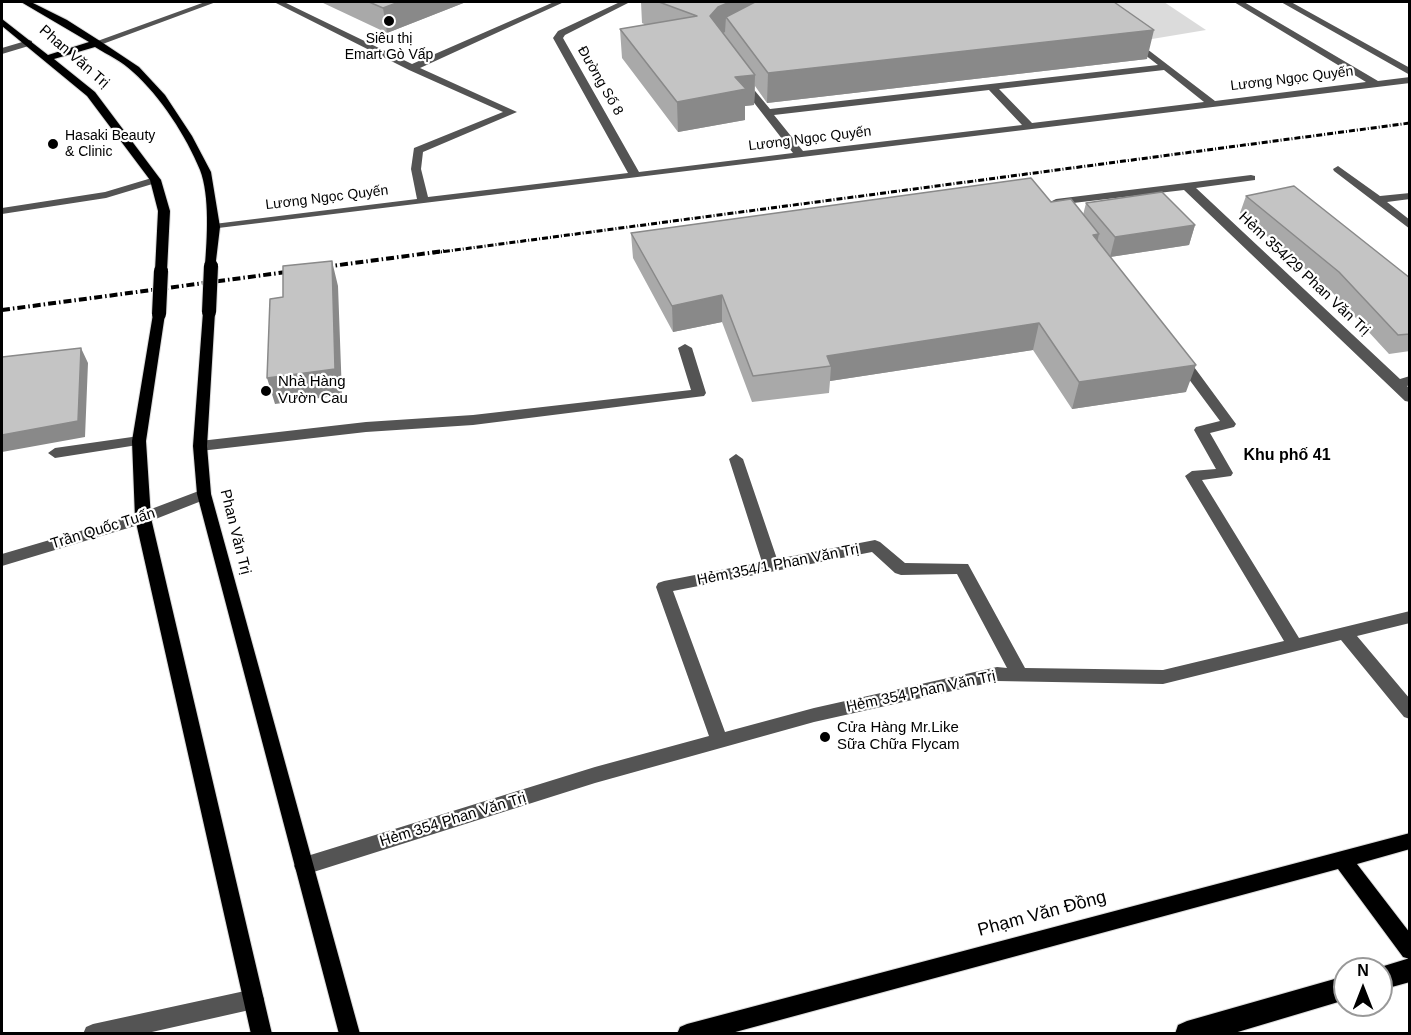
<!DOCTYPE html>
<html>
<head>
<meta charset="utf-8">
<style>
  body { margin:0 }
  #map { position:relative; width:1411px; height:1035px; overflow:hidden; background:#fff; font-family:Arial,sans-serif }
  canvas { display:block }
  .frame { position:absolute; inset:0; border:3px solid #000; pointer-events:none }
  .north { position:absolute; left:1333px; top:957px; width:60px; height:60px; box-sizing:border-box; background:#fff; border:2px solid #999; border-radius:50%; rotate:0deg; font-size:16px; font-weight:700; line-height:24px; text-align:center; color:#000 }
  .north::after { content:''; display:block; margin:auto; width:21px; height:27px; background:#000; clip-path:polygon(50% 0,100% 100%,50% 72%,0 100%) }
</style>
</head>
<body>
<div id="map">
<canvas width="1411" height="1035"></canvas>
<div class="frame"></div>
<div class="north">N</div>
</div>
<script>
const ctx = document.querySelector('canvas').getContext('2d');
ctx.lineJoin = 'round';
function fill(path, color) { ctx.fillStyle = color; ctx.fill(path, 'evenodd'); }
function stroke(path, color, width, dash) { ctx.strokeStyle = color; ctx.lineWidth = width; ctx.lineCap = dash ? 'butt' : 'round'; ctx.setLineDash(dash || []); ctx.stroke(path); }
function write(font, color, halo, rows, align = 'center') {
  ctx.font = font + ' Arial,sans-serif'; ctx.lineWidth = 4.5; ctx.setLineDash([]); ctx.textBaseline = 'middle'; ctx.strokeStyle = halo; ctx.fillStyle = color; for (const [text, x, y, turn = 0] of rows) {
    ctx.save(); ctx.translate(x, y); ctx.rotate((+turn || 0) * Math.PI / 180); ctx.textAlign = isNaN(turn) ? turn : align; if (halo) ctx.strokeText(text, 0, 0); ctx.fillText(text, 0, 0); ctx.restore();
  }
}
const green = new Path2D(`
  M1085,2H1164L1206,30L1140,41Z`);
const minor = new Path2D(`
  M205,2H216L100,45L92,43Z
  M274,2H284L412,64L554,2H564L420,68L517,112L423,152L421,169L428,197L628,173L553,38L558,31L620,2H630L565,35L563,38L639,172L793,153L738,82L743,79L746,80L770,109L1158,65L1131,44V40L1134,39L1215,101L1366,82L1234,2H1244L1378,81L1410,77V83L210,229L208,227L214,224L417,199L411,169L414,148L503,112L409,70ZM1164,70L1204,102L1032,123L999,89ZM989,90L1022,125L803,151L774,115Z
  M1281,2H1291L1410,68V75Z
  M29,40L32,41V45L2,54V48Z
  M1338,166L1380,196L1410,193V199L1387,202L1410,220V229L1334,171L1333,169Z
  M1251,175L1255,176V180L1196,188L1400,379L1410,376V385L1407,386L1410,389V402L1405,401L1184,190L1056,205L1050,202L1056,199Z
  M155,177L161,180L159,182L106,198L2,214V208L105,192Z
  M685,344L692,348L706,393L704,396L473,425L366,432L200,451L193,446L200,441L366,422L473,415L691,390L678,348Z
  M1181,355L1186,356L1236,424L1234,427L1210,433L1233,473L1231,476L1202,480L1299,638L1410,611V623L1357,636L1410,699V719L1404,717L1341,640L1163,684L997,681L814,722L595,783L304,875L297,872L294,866L297,860L304,857L595,767L709,736L656,587L658,583L664,581L762,562L729,459L736,454L743,459L777,559L875,540L880,542L905,563L968,564L1025,668L1163,670L1284,641L1185,476L1192,471L1216,469L1194,430L1196,427L1220,421L1174,359ZM872,552L895,573L901,575L957,574L1007,668L997,667L814,708L725,732L673,591Z
  M139,436L144,438L146,441L144,444L55,458L48,453L55,448Z
  M204,489L209,490L211,494L209,498L148,522L2,566V554L138,514Z
  M254,989L261,992L264,999L261,1006L254,1009L143,1034H83L86,1027L93,1024Z`);
const major = new Path2D(`
  M21,2H31L67,20L100,41L139,67L165,95L192,136L211,172L220,227L215,269H207L205,266C207,239 210,196 200,170C186,136 161,97 133,72C123,62 108,55 95,47L54,59L95,92L161,180L170,211L167,271L161,275L155,271L158,211L150,180L87,96L2,26V19L48,55L89,42Z
  M209,308L215,312L207,446L211,494L360,1034H339L197,494L193,446L203,312Z
  M159,310L165,314L146,441L151,518L272,1034H251L135,518L132,441L153,314Z
  M1410,833V849L1357,864L1410,933V959L1403,957L1338,869L728,1034H677L680,1027L687,1024Z`);
const highway = new Path2D(`
  M1410,958V982L1381,990V969H1374Z
  M1345,976V1000L1231,1034H1175L1178,1025L1187,1021Z`);
const railFar1 = new Path2D(`
  M433,253L1410,123`);
const rail = new Path2D(`
  M2,310L444,251`);
const majorBridge = new Path2D(`
  M209,312L211,266
  M159,314L161,271`);
const wall = new Path2D(`
  M321,2H466L387,33Z
  M641,2H1114L1147,59L767,103L755,86L754,105L745,106V120L678,132L622,58L620,29L646,25L642,23Z
  M1246,196L1410,278V351L1389,354L1331,291L1240,213Z
  M1051,202L1083,215L1086,203L1195,225L1189,245L1110,257L1186,392L1072,409L1033,350L830,381L829,393L752,402L722,322L673,332L633,258L631,233Z`);
const shadedWall = new Path2D(`
  M399,2H466L387,33L383,8Z
  M730,2H789L726,17L725,32L718,36L710,16L718,7Z
  M1154,30L1147,59L767,103L768,73Z
  M755,75L754,105L745,106V120L678,132L677,102L735,77Z
  M1195,225L1189,245L1110,257L1115,237Z
  M1099,234L1093,260V235Z
  M332,261L338,286L342,395L275,404L267,378Z
  M722,295V322L673,332L672,306Z
  M1039,323L1033,350L830,381L831,366L827,356Z
  M81,348L88,363L85,437L2,452V435Z
  M1196,365L1186,392L1072,409L1079,382Z`);
const building = new Path2D(`
  M369,2H399L383,8Z
  M659,2H730L718,7L710,16L755,75L735,77L746,89L677,102L620,29L697,16Z
  M755,2H1114L1154,30L768,73L726,17Z
  M1031,178L1051,202L1071,199L1099,234L1093,235L1196,365L1079,382L1039,323L827,356L831,366L753,376L722,295L672,306L631,233Z
  M1294,186L1410,278V334L1398,335L1339,272L1246,196Z
  M1162,192L1195,225L1115,237L1086,203Z
  M332,261L335,369L267,378L270,299L283,297V266Z
  M81,348L78,421L2,435V357Z`);
const markers = [
  [389,21,6,"#000"],
  [53,144,6,"#000"],
  [266,391,6,"#000"],
  [825,737,6,"#000"]
];
const farPoinames = [
  ["Siêu thị",389,39],
  ["Emart Gò Vấp",389,55],
  ["Hasaki Beauty",65,136,"left"],
  ["& Clinic",65,152,"left"]
];
const farStreetnames = [
  ["Lương Ngọc Quyến",1292,79,-7],
  ["Đường Số 8",600,81,60],
  ["Lương Ngọc Quyến",810,139,-7],
  ["Lương Ngọc Quyến",327,198,-7]
];
const streetNames = [
  ["Phan Văn Trị",74,57,41],
  ["Hẻm 354/29 Phan Văn Trị",1304,274,43],
  ["Trần Quốc Tuấn",103,529,-17],
  ["Phan Văn Trị",235,532,76],
  ["Hẻm 354/1 Phan Văn Trị",778,565,-11],
  ["Hẻm 354 Phan Văn Trị",921,692,-12],
  ["Hẻm 354 Phan Văn Trị",453,820,-17]
];
const poiNames = [
  ["Nhà Hàng",278,382],
  ["Vườn Cau",278,399],
  ["Cửa Hàng Mr.Like",837,728],
  ["Sữa Chữa Flycam",837,745]
];
const neighbourhoodNames = [
  ["Khu phố 41",1287,456]
];
const nearStreetnames = [
  ["Phạm Văn Đồng",1042,914,-15]
];
fill(green, '#dbdbdb');
stroke(major, '#dbdbdb', 2);
stroke(highway, '#dbdbdb', 2);
fill(minor, '#545454');
fill(major, '#000');
fill(highway, '#000');
stroke(railFar1, '#000', 3, [6, 2, 1, 2]);
stroke(rail, '#000', 4, [8, 3, 1.5, 3]);
stroke(majorBridge, '#dbdbdb', 16, []);
stroke(majorBridge, '#000', 14);
fill(wall, '#a9a9a9');
fill(shadedWall, '#898989');
fill(building, '#c4c4c4');
stroke(building, '#898989', 1.5);
for (const [x, y, r, color] of markers) { const dot = new Path2D(); dot.arc(x, y, r, 0, 2 * Math.PI); ctx.fillStyle = color; ctx.fill(dot); stroke(dot, '#fff', 2); }
write('14px', '#000', '#fff', farPoinames);
write('14px', '#000', '#fff', farStreetnames);
write('15px', '#000', '#fff', streetNames);
write('15px', '#000', '#fff', poiNames, 'left');
write('bold 16px', '#000', '#fff', neighbourhoodNames);
write('18px', '#000', '#fff', nearStreetnames);
</script>
</body>
</html>
